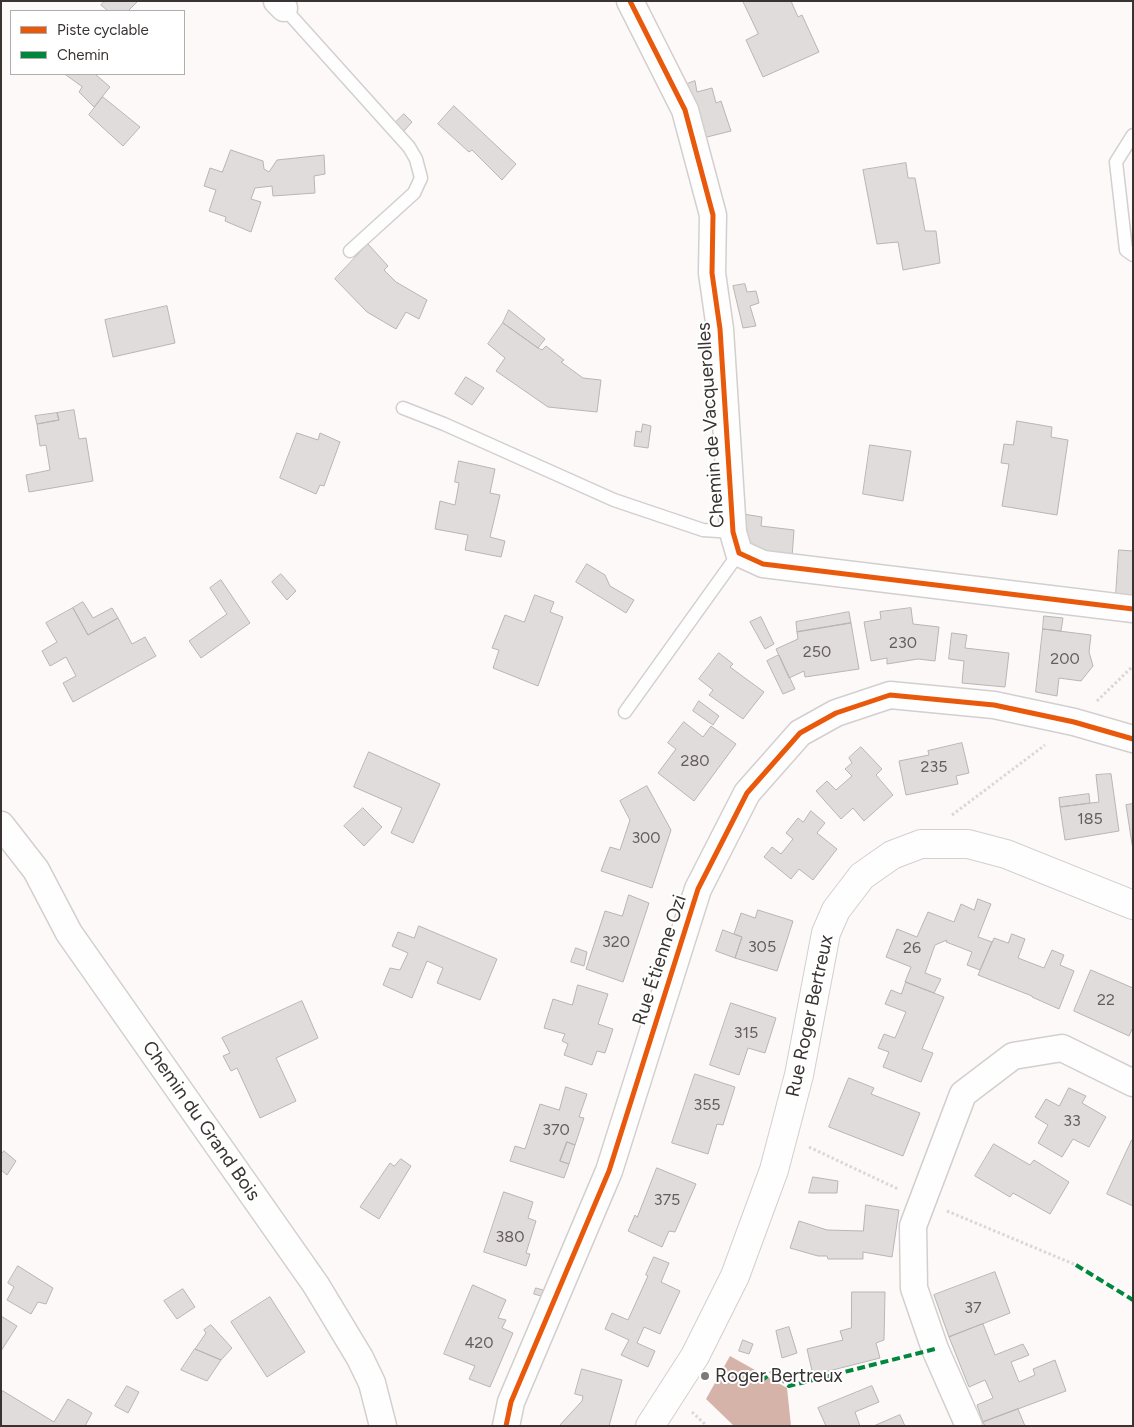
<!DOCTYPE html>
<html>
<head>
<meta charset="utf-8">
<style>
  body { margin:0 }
  #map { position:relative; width:1134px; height:1427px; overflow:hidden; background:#fcf9f8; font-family:Figtree,sans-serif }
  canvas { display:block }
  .frame { position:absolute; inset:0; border:2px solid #393432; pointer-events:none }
  .legend { position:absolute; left:10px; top:10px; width:175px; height:65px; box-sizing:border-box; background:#fff; border:1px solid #b0aead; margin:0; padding:6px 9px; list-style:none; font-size:15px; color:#393432 }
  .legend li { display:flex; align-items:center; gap:10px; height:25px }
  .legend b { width:25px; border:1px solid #b0aead }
</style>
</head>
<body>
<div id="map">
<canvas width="1134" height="1427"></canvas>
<div class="frame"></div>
<ul class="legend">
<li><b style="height:6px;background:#e8590c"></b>Piste cyclable</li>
<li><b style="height:6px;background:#00873e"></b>Chemin</li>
</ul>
</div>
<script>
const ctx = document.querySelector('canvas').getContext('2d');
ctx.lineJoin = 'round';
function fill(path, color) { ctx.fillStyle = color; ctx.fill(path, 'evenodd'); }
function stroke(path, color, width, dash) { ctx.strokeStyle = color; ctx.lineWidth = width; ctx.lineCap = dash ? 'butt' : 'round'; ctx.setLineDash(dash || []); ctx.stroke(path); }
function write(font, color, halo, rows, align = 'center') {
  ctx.font = font + ' Figtree,sans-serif'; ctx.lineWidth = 4; ctx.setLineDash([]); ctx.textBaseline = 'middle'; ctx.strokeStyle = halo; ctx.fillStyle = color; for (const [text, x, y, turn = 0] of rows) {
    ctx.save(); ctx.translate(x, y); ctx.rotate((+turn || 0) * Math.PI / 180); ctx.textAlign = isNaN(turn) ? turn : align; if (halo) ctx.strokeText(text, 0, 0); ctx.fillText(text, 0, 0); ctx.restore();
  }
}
const water = new Path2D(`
  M730,1356L787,1388L791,1426H734L706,1399Z`);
const building = new Path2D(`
  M105,1H138L128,11H108L101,5Z
  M743,1H791L798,17L802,15L819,52L763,77L746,40L758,34Z
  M65,74H95L110,87L94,107L79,92L82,87Z
  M695,81L697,92L712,88L716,103L721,101L731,131L699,139L687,84Z
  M103,97L140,127L123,146L89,115Z
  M454,106L516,164L502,180L472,150L469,152L438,124Z
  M404,114L412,122L403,132L394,124Z
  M231,150L263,161L264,169L269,172L277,160L324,155L325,174L314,176L315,193L273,196L272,186L255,188L251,199L261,202L251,232L225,221L226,217L209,211L216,190L204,186L210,168L222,172Z
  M906,163L908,178H915L925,231H936L940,263L903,270L898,242L877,244L863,170Z
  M368,244L388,266L384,270L396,282L427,300L419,319L406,312L396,329L367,312L335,279Z
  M745,284L747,292L756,291L759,303L750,306L756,326L743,328L733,286Z
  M167,306L175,343L113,357L105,320Z
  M509,310L545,339L538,348L503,323Z
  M503,323L538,348L542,350L546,346L564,360L561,362L583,378L601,380L597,412L548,407L496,371L505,358L488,344Z
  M466,377L484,388L472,405L455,394Z
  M74,410L79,439L86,438L93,481L29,492L26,475L50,470L46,445L40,446L37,424L59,420L57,413Z
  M57,413L59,420L37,424L35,416Z
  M1017,421L1052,427L1051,437L1068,440L1057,515L1002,506L1009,464L1001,463L1004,444L1013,445Z
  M643,424L651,426L648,448L634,446L636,431L641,432Z
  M297,433L318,440L320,433L340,442L324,486L320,485L316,494L280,478Z
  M870,445L911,451L903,501L863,494Z
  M459,461L495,469L490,493L500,495L490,537L505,541L501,557L465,550L468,535L435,529L440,501L455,505L459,483L455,482Z
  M743,514L762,517L761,526L794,530L792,557L756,554L741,537Z
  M1119,550L1133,551V596L1116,595Z
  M587,564L605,575L610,586L634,600L626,613L576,582Z
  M281,574L296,591L287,600L272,582Z
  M221,580L250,623L201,658L189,641L227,614L210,588Z
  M535,595L554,602L550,612L563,617L538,686L493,668L499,650L492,648L505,615L524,622Z
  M83,602L93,618L112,608L118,618L88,635L73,608Z
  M73,608L88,635L118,618L132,644L145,637L156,656L73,702L63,683L76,676L66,657L50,666L42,651L57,642L46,623Z
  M911,608L913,624L939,627L935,661L918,659L887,664V658L871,661L864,622L881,619L880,612Z
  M849,612L851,623L797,632L796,622Z
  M1044,616L1063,618L1061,631L1043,629Z
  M761,617L774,644L765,649L750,622Z
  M851,623L859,669L805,677L804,671L789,678L776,649L798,639L797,632Z
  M1043,629L1091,635L1089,652L1093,666L1081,681L1059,678L1057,696L1036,692Z
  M952,633L967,635L965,648L1009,653L1005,687L962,683L964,661L949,659Z
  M719,653L733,664L730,667L764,692L743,719L709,695L713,690L699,679Z
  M779,655L795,689L783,694L767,661Z
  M699,701L719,716L713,725L693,711Z
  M684,722L703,737L711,726L736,744L694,801L658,773L676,749L668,743Z
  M962,743L969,773L956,776L958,784L906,795L899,761L929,755L928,751Z
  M861,747L882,769L876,775L893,795L864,821L853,808L841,819L816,791L827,781L836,790L852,776L845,769L852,763L849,758Z
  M369,752L440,784L413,843L391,833L402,808L354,787Z
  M1111,774L1119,831L1065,840L1060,807L1099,802L1096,775Z
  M647,786L671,830L652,888L601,871L610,847L620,850L630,820L620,801Z
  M1089,794L1090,803L1060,807L1059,798Z
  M1133,804V850L1126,805Z
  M363,808L382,827L364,846L344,826Z
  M811,811L825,823L817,833L837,849L813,880L799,869L791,879L764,857L772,847L781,854L793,839L786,833L798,818L803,822Z
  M629,895L649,903L623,982L586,969L605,911L622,916Z
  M978,899L991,904L978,937L992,942L980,970L967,965L972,952L946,942L947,940L935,945L925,973L941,979L934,993L905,982L911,967L886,957L897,929L917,937L928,912L954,922L961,904L974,910Z
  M758,910L793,921L777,971L735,958L742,937L734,934L741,913L755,918Z
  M419,926L497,959L480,1000L437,983L443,968L427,961L412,998L383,985L390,968L400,970L408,953L392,946L398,932L414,938Z
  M723,930L742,937L735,958L716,951Z
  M1012,934L1025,939L1018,958L1044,968L1052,950L1064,955L1060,965L1074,971L1059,1009L1032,997V996L978,975L994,938L1008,943Z
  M576,948L587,952L584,966L571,962Z
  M1091,970L1133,988V1027L1129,1036L1074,1011Z
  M906,982L944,997L922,1049L933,1053L921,1082L883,1067L889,1052L878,1048L884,1034L895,1038L906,1012L885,1004L891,990L901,994Z
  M578,985L608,994L598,1024L613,1029L605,1053L597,1051L592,1065L564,1055L568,1044L562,1041L565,1034L544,1028L553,999L572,1005Z
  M302,1001L318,1038L276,1058L296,1101L260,1118L237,1068L231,1071L223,1056L230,1053L222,1038Z
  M731,1003L776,1018L765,1053L748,1048L739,1075L710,1065Z
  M695,1074L735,1087L723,1125L717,1124L708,1154L672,1143Z
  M849,1078L874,1088L871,1094L920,1113L903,1156L829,1127Z
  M566,1087L587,1094L579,1117L584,1118L575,1145L567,1142L560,1161L569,1164L564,1178L510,1161L515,1146L525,1149L540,1104L559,1110Z
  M1069,1088L1086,1096L1082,1103L1106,1117L1089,1147L1073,1139L1062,1157L1038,1143L1048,1125L1035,1117L1046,1099L1059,1106Z
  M1132,1140H1133V1206L1107,1194Z
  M567,1142L575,1145L569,1164L560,1161Z
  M994,1144L1030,1165L1034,1160L1069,1182L1050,1214L1013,1193L1010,1197L975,1176Z
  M4,1151L16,1161L7,1175L1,1170V1155Z
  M401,1159L411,1166L379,1219L360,1207L390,1163L394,1166Z
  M657,1168L696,1184L675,1232L669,1231L662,1247L628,1231L635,1215L637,1217Z
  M813,1177L838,1181L837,1193H809Z
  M504,1192L533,1202L528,1218L536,1221L526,1253L530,1254L526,1266L484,1252Z
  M866,1205L899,1210L892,1257L863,1252V1259H828L827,1256H818L790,1248L799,1221L827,1230L863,1231Z
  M654,1257L669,1263L661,1282L680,1291L660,1334L644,1327L637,1343L655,1351L648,1367L621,1355L629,1340L605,1329L612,1313L628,1320L648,1276L646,1275Z
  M18,1266L53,1288L46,1304L38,1302L31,1314L7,1300L14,1287L8,1283Z
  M995,1272L1010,1313L949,1337L934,1295Z
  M473,1285L506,1300L498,1318L506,1320L502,1328L513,1333L490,1387L469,1379L475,1366L444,1354Z
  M536,1288L543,1290L541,1296L534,1294Z
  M183,1289L195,1307L177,1319L164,1301Z
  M852,1292H885L884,1340L876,1343L880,1358L813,1375L807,1349L843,1340L840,1331L851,1328Z
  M270,1297L305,1352L267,1377L231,1322Z
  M1,1316L17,1326L1,1351Z
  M983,1324L995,1355L1023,1344L1029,1355L1011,1362L1019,1382L1035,1375L1033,1369L1055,1360L1066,1391L983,1422L977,1405L993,1398L985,1380L969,1387L949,1337Z
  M211,1325L232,1348L221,1360L195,1349L206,1333L204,1330Z
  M789,1327L797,1353L782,1358L776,1331Z
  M743,1340L753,1344L749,1354L739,1351Z
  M195,1349L221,1360L207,1381L181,1370Z
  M582,1369L622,1380L609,1426H559L582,1401L583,1396L575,1394Z
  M127,1386L139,1392L128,1413L115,1406Z
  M872,1386L879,1402L855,1412L860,1426H826L818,1408Z
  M3,1391L54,1422L68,1399L92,1413L85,1426H1V1395Z
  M1018,1409L1025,1426H985L983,1422Z
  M900,1415L905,1426H874Z`);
const path = new Path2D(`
  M1097,701L1133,666
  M952,815L1045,745
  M809,1147L898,1189
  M947,1211L1076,1265
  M692,1412L707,1426`);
const lane = new Path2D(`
  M284,8L409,147L416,159L421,178L414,193L350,251
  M1133,135L1116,162L1126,250L1133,255
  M403,408L444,424L614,500L703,530L733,532
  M625,712L739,553`);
const street = new Path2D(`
  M277,1L284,8
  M630,1L685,110L713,215L712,273L720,329L733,532L739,553L763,564L1133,609
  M1,825L36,870L69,933L316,1285L360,1358L372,1383L383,1426
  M506,1426L511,1402L609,1171L698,889L747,793L800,733L836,713L890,695L994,705L1074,722L1133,739
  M969,1426L935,1349L914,1288L913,1226L963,1094L1013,1056L1062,1048L1133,1083`);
const secondary = new Path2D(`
  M650,1426L695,1356L735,1276L774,1170L799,1075L826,933L836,910L862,876L892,855L921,844H968L1006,854L1133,905`);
const quiet = new Path2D(`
  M1076,1265L1133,1300
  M761,1381L774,1371L789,1386L935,1349`);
const cycleway = new Path2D(`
  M630,1L685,110L713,215L712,273L720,329L733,532L739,553L763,564L1133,609
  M506,1426L511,1402L609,1171L698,889L747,793L800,733L836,713L890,695L994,705L1074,722L1133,739`);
const markers = [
  [705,1376,5,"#7d7977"]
];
const numberNames = [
  ["230",903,643],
  ["250",817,652],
  ["200",1065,659],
  ["280",695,761],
  ["235",934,767],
  ["185",1090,819],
  ["300",646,838],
  ["320",616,942],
  ["305",762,947],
  ["26",912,948],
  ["22",1106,1000],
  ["315",746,1033],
  ["355",707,1105],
  ["33",1072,1121],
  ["370",556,1130],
  ["375",667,1200],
  ["380",510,1237],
  ["37",973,1308],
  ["420",479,1343]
];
const streetNames = [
  ["Chemin de Vacquerolles",711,425,-94],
  ["Rue Étienne Ozi",660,960,-72],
  ["Rue Roger Bertreux",810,1016,-78],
  ["Chemin du Grand Bois",201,1121,55]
];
const poiNames = [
  ["Roger Bertreux",715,1376]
];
fill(water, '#d6b3a9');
fill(building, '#e0dcdb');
stroke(building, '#b8b5b4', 1);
stroke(lane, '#d3cfce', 15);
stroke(street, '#d3cfce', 29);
stroke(secondary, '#d3cfce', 30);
stroke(path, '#d8d8d8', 3, [2.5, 2.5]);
stroke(lane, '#fffefe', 12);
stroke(street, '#fffefe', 26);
stroke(secondary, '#fffefe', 28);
stroke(quiet, '#00873e', 4, [8, 4]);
stroke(cycleway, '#e8590c', 5);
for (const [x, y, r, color] of markers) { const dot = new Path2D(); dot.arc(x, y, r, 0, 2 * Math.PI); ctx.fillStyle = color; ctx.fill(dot); stroke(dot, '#fff', 2); }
write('16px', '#635e5c', null, numberNames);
write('19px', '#393432', '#fff', streetNames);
write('19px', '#393432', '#fff', poiNames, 'left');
</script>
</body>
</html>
